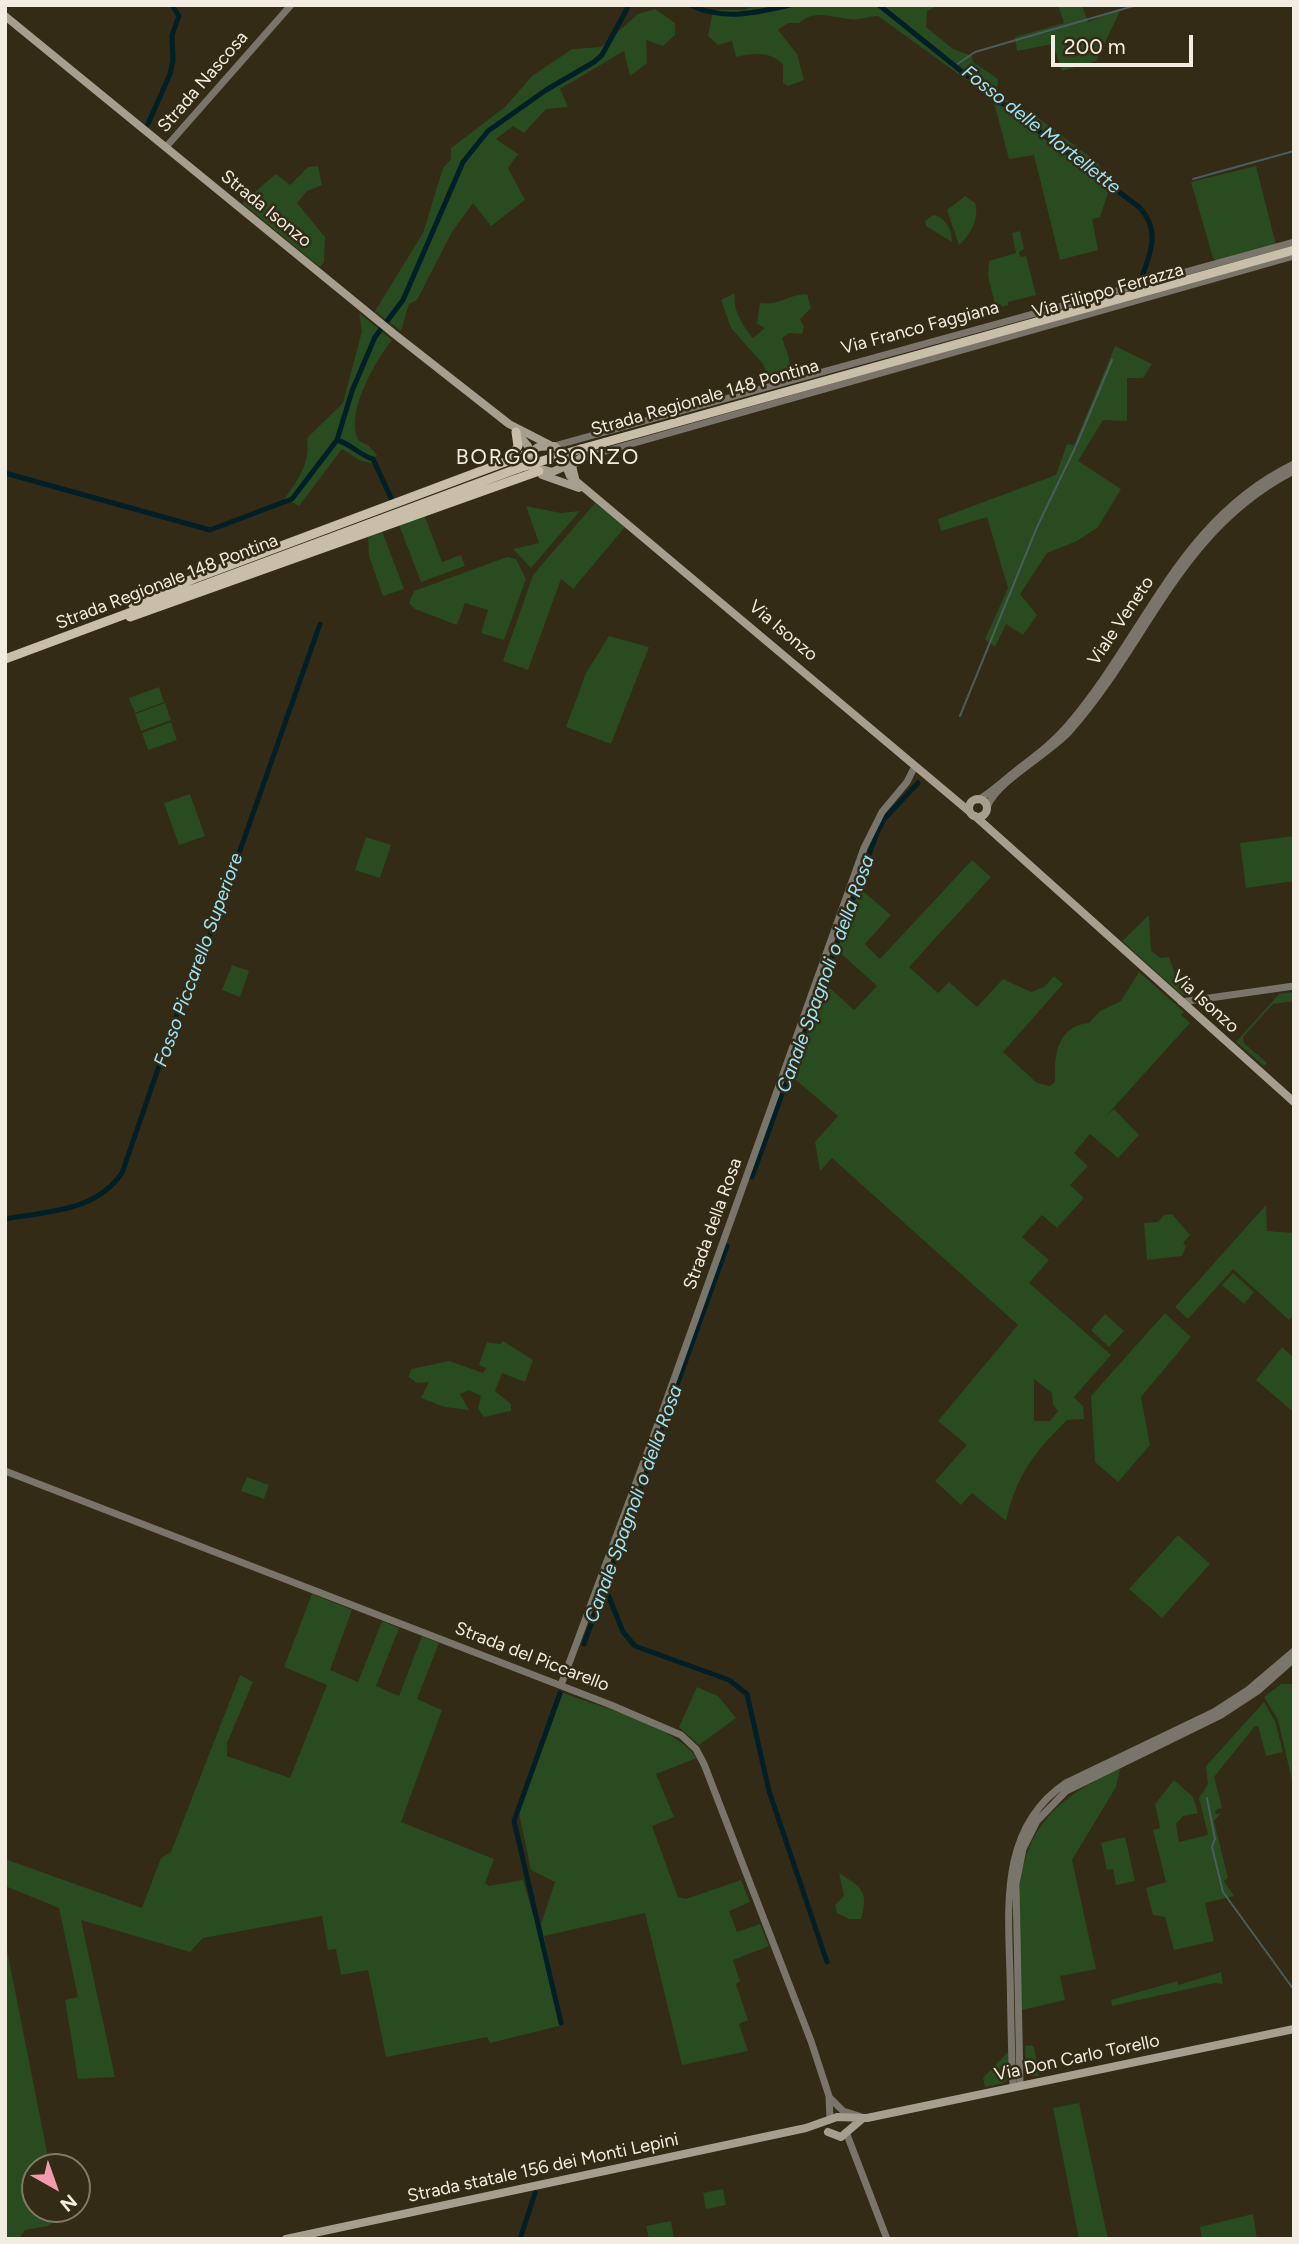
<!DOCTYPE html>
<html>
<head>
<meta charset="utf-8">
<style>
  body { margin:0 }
  #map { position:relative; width:1299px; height:2244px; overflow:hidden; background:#332b15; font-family:Figtree,sans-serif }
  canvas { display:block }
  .frame { position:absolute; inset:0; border:7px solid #f2ede0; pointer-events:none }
  .north { position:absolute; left:21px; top:2153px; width:70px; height:70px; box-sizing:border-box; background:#332b15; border:2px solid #7f7966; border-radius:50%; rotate:140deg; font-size:19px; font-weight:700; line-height:28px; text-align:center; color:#f2ede0 }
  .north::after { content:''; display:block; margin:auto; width:24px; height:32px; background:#f39aac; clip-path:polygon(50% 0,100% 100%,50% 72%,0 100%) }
  .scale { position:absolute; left:1051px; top:35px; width:142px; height:32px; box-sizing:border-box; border:4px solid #f2ede0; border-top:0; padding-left:9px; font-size:21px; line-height:24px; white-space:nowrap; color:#f2ede0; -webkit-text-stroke:5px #332b15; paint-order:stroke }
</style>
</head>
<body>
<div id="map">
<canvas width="1299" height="2244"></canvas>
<div class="frame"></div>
<div class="north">N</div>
<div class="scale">200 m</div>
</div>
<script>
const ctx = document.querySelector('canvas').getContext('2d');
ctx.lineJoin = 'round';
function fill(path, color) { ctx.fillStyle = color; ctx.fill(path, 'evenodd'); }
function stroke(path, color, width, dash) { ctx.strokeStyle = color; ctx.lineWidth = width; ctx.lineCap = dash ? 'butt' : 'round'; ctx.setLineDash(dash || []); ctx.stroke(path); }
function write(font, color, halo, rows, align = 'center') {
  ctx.font = font + ' Figtree,sans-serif'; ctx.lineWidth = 5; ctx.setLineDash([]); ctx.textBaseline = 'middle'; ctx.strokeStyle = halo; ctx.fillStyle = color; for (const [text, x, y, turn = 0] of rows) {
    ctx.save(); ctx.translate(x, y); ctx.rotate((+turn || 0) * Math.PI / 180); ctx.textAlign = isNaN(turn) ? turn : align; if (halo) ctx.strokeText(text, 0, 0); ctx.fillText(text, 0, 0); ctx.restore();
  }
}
const green = new Path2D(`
  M758,5H939L927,11L926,27L953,49L972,56L973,62L998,79L997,88L1004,99L1033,114L1098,163L1105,175L1099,178L1108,193L1100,217L1092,219L1098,250L1060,260L1034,155L1009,159L993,99L878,16C869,16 858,21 849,19C832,17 813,9 799,23H788L778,30L797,54L804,80L788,86L783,83V65C771,51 754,53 736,57L732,41L718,45L708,36L713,10H744Z
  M1058,5H1082L1088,22L1121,9L1096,61L1062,71L1053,44L1017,51L1015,37L1064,23Z
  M655,9L675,23V35L663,46L646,40L647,63L630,76L624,51L560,89L568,107L546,109L524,133L513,126L496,139L518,154L508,168L525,200L491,226L473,203L452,232L417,300L409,304L401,331L375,311L423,233L443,168L451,159V148L505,107L532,76L572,49L601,47L638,14Z
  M318,166L322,185L307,191L297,203L325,237L324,262L320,267L242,203L276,174L290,185L308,167Z
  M1256,166L1276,245L1217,261L1213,258L1191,182Z
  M965,196L975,203C980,217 970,236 959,245L947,210Z
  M933,215C946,217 952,230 952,242L926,226L925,221Z
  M1020,231L1024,249L1019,252L1020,257L1026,256L1036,295L1008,302V305L1002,307L1000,304L995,305L988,276L989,261L1016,253L1012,233Z
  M735,293C732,309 743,326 753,338L765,328L757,324L760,303C779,306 789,294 807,294L811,308L800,319L804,327L802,334L789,333L782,338L789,358L790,374L770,380L763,364L731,328L721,300Z
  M359,313L392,340C375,361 344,415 359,441L368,445L377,455L371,463L361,461L342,449L299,506L285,498C300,478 310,462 307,438L343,403L362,331Z
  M1115,346L1152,364L1143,378H1127V421L1103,420L1078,461L1121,489L1098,527L1077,541L1047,553L1020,594L1037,615L1023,635L1006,624L995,647L985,639L1008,588L987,517L941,531L938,519L1056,475L1067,444L1074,445Z
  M595,503L625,527L573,589L561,579L528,670L503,661L533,575Z
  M526,506L561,513L580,511L531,568L513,549L539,543Z
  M424,514L442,562L461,555L465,566L421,582L399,525Z
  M382,531L404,589L383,596L369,556L368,536Z
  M507,557L516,559L526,579L504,640L481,633L488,610L465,603L457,625L415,609L409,603L414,591Z
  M609,636L649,647L611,744L566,727L586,673Z
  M159,687L164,702L135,713L129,698Z
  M165,703L171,720L141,731L135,714Z
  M171,722L177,740L148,750L142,733Z
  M190,794L205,836L179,845L164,803Z
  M1294,836V881L1246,888L1240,843Z
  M366,837L391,845L380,878L355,870Z
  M972,860L991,877L909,967L938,993L949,982L977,1007L1003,979L1031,992L1044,987L1054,976L1063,984L1003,1052L1037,1083L1050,1086L1055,1082C1054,1055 1057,1026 1089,1023L1100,1011L1121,1001L1139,972L1184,1012L1181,1015L1190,1023L1106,1116L1114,1109L1139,1135L1118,1158L1090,1134L1074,1153L1088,1166L1070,1185L1084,1198L1057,1228L1042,1215L1022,1237L1049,1260L1029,1283L1111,1355L1074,1397L1083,1406L1084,1419L1067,1420C1034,1453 1017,1474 1006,1521L972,1493L961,1505L935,1481L967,1445L938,1421L1018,1325L832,1158L820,1171L815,1142L838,1116L789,1074L821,980L854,1010L877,986L834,947L857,886L891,915L865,944L880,959ZM1034,1379L1052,1393L1053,1405L1058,1411L1050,1421H1034Z
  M1149,915L1151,951L1161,958L1169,957L1177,979L1192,997L1182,995L1122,941Z
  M232,965L249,971L240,997L222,990Z
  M1294,992V1001L1273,1004L1243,1037L1244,1043L1267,1063L1264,1066L1236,1042L1279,994Z
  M1266,1205L1267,1231L1294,1233V1315L1289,1320L1233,1269L1188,1319L1175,1307Z
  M1172,1214L1190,1235L1183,1243L1186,1246L1182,1256L1147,1260L1144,1223L1158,1222L1164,1215Z
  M1233,1273L1254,1292L1244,1304L1222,1285Z
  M1165,1313L1191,1337L1141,1397L1150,1445L1118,1482L1095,1462L1091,1396Z
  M1105,1314L1124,1331L1109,1347L1091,1330Z
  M503,1341L533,1360L525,1382L502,1373L495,1391L511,1404V1411L484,1417L478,1408L481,1396L469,1390L460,1394L469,1410L445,1407L421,1398L429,1382L417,1383L409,1377L411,1369L449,1361L483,1373L486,1368L479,1365L487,1342L500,1344Z
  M1282,1347L1294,1358V1407L1291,1410L1256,1380Z
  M247,1477L269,1485L264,1499L241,1491Z
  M1178,1535L1210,1564L1162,1618L1129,1589Z
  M312,1594L352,1610L330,1670L358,1682L382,1621L399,1628L376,1686L399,1696L422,1636L439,1643L417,1699L442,1710L401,1822L494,1859L485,1883L489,1886L523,1880L536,1925L541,1924L555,1882L531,1870L519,1813L563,1693C602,1708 672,1724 697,1758L656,1774L674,1817L652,1826L678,1897L686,1899L741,1880L750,1902L729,1911L737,1932L760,1924L769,1946L733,1960L740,1981L736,1984L748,2020L739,2024L748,2051L682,2065L645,1913L544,1936L563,2025L490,2043L487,2037L386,2057L368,1970L341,1975L336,1949L328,1950L322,1916L203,1938L190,1952L81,1920L115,2077L78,2079L65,2000L78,1997L59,1908L5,1886V1859L142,1908L161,1858L171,1852L240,1675L253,1682L227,1743V1756L290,1778L327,1685L284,1667Z
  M1281,1684H1294V1789L1278,1720L1264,1697Z
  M697,1687L718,1696L736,1718L699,1745L679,1727Z
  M1264,1702L1275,1721L1283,1752L1266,1756L1258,1726H1255L1214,1777L1222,1807L1215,1811L1216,1814L1221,1813L1214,1821L1228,1878L1224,1881L1234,1896L1205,1903L1214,1941L1174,1950L1165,1917L1153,1915L1146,1888L1166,1882L1153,1830L1160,1828L1155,1804L1174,1780L1193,1797L1198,1813L1183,1816L1176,1824L1179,1842L1208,1835L1199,1798L1208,1784L1206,1766Z
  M1120,1769L1116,1787L1072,1860L1096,1969L1060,1976L1065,2000L1022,2010C1020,1895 995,1822 1120,1769Z
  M1125,1837L1135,1881L1116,1885L1113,1869L1107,1870L1101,1843Z
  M839,1873C862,1887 869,1892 861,1919H849L837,1913L835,1905L844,1896Z
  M5,1940L50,2167H35V2209H59L60,2217L48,2226L25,2230L19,2239H5Z
  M1221,1972L1223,1984L1215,1983L1112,2006L1111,2000L1177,1981L1178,1985Z
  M1031,2045L1034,2047L1039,2076H1031L1026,2065L1025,2046Z
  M1010,2050L1012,2075L1004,2083L985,2087L983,2078Z
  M1079,2103L1108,2239H1079L1053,2108Z
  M723,2189L726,2205L706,2209L703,2193Z
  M1253,2214L1257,2239H1202L1200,2227Z
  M671,2221L674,2239H649L646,2226Z`);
const stream = new Path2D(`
  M956,65L975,52L1137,5
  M1193,179L1294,151
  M960,716L1037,527L1076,446L1112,360
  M1207,1798L1215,1839L1212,1847L1223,1892L1294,1990`);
const canal = new Path2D(`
  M690,5C724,21 754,13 790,5
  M879,5L1001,103L1019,111L1032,126L1139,207C1161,230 1151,252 1141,279
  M148,124L170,74L173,61L172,35L179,16L172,5
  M337,440C351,444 359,455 373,459L391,498
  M5,473L210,530L292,499L337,440L352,391L375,337L403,300L463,162L488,131L546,90L594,62L602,55L629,5
  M752,1177L877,833L884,819L918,783
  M5,1219C49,1211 95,1212 122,1173L187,985L202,958L320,624
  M605,1587L623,1632L635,1646L729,1680L747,1694L769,1791L827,1962
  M584,1644L727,1246
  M560,1693L514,1821L561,2023
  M520,2239L535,2193`);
const tertiary = new Path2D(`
  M166,147L291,5
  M554,446L1294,242
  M578,459L1294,256
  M978,800C992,792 1004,780 1017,770C1035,756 1054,742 1069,724C1146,634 1179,520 1294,464
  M987,807C998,780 1048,755 1069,732C1150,641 1178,531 1294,471
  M1181,1002L1294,986
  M5,1471L611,1705L681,1735L696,1749L704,1764L811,2041L829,2096L830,2120
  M561,1685L659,1421L864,848L882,812L907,782L915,766
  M1020,2086L1016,1884L1023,1849L1037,1821L1066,1791L1221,1715L1259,1690L1294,1659
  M1013,2087C1011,2050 1011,2012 1010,1974C1008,1905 1000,1827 1066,1783L1214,1712L1248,1690L1294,1651
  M831,2099L843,2111L859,2116
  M846,2132L887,2239`);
const secondary = new Path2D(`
  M5,16L393,333L509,424L550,445
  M518,434L528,446L532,467L552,472L566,466
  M529,453L538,447L554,446L568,456L566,466
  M566,466L570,476L970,812
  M542,475L579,488
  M575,478L572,466L581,458
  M969 808a9 9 0 1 1 18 0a9 9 0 1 1-18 0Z
  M975,816L1294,1102
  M828,2132L841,2137L862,2119
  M286,2239L806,2128L837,2117L867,2118L1294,2029`);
const primary = new Path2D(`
  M581,449L1294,250
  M510,459L518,446L516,432
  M133,605L193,579L529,453
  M130,617L539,471
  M5,659L519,468`);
const primaryBridge = new Path2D(`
  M519,468L581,449`);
const streetNames = [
  ["Strada Nascosa",203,82,-49],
  ["Strada Isonzo",266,209,39],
  ["Via Filippo Ferrazza",1108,291,-16],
  ["Via Franco Faggiana",920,328,-15],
  ["Strada Regionale 148 Pontina",705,398,-16],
  ["Strada Regionale 148 Pontina",167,582,-21],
  ["Viale Veneto",1121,621,-56],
  ["Via Isonzo",783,631,40],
  ["Via Isonzo",1205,1002,42],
  ["Strada della Rosa",713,1224,-70],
  ["Strada del Piccarello",532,1657,21],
  ["Via Don Carlo Torello",1077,2058,-12],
  ["Strada statale 156 dei Monti Lepini",543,2168,-12]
];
const waterNames = [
  ["Fosso delle Mortellette",1041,130,38],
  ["Fosso Piccarello Superiore",199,960,-70],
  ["Canale Spagnoli o della Rosa",826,974,-70],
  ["Canale Spagnoli o della Rosa",634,1504,-70]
];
const quarterNames = [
  ["BORGO ISONZO",548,458]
];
fill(green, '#284b1f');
stroke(stream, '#495d5e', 2);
stroke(canal, '#001f27', 5);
stroke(tertiary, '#79756b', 7);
stroke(secondary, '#a69e8e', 8);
stroke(primary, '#c8bea9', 9);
stroke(primaryBridge, '#c8bea9', 9);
write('18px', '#f2ede0', '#332b15', streetNames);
write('italic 19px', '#9be6fc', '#332b15', waterNames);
ctx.letterSpacing = '2px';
write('21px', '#f2ede0', '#332b15', quarterNames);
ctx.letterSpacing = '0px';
</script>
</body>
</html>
